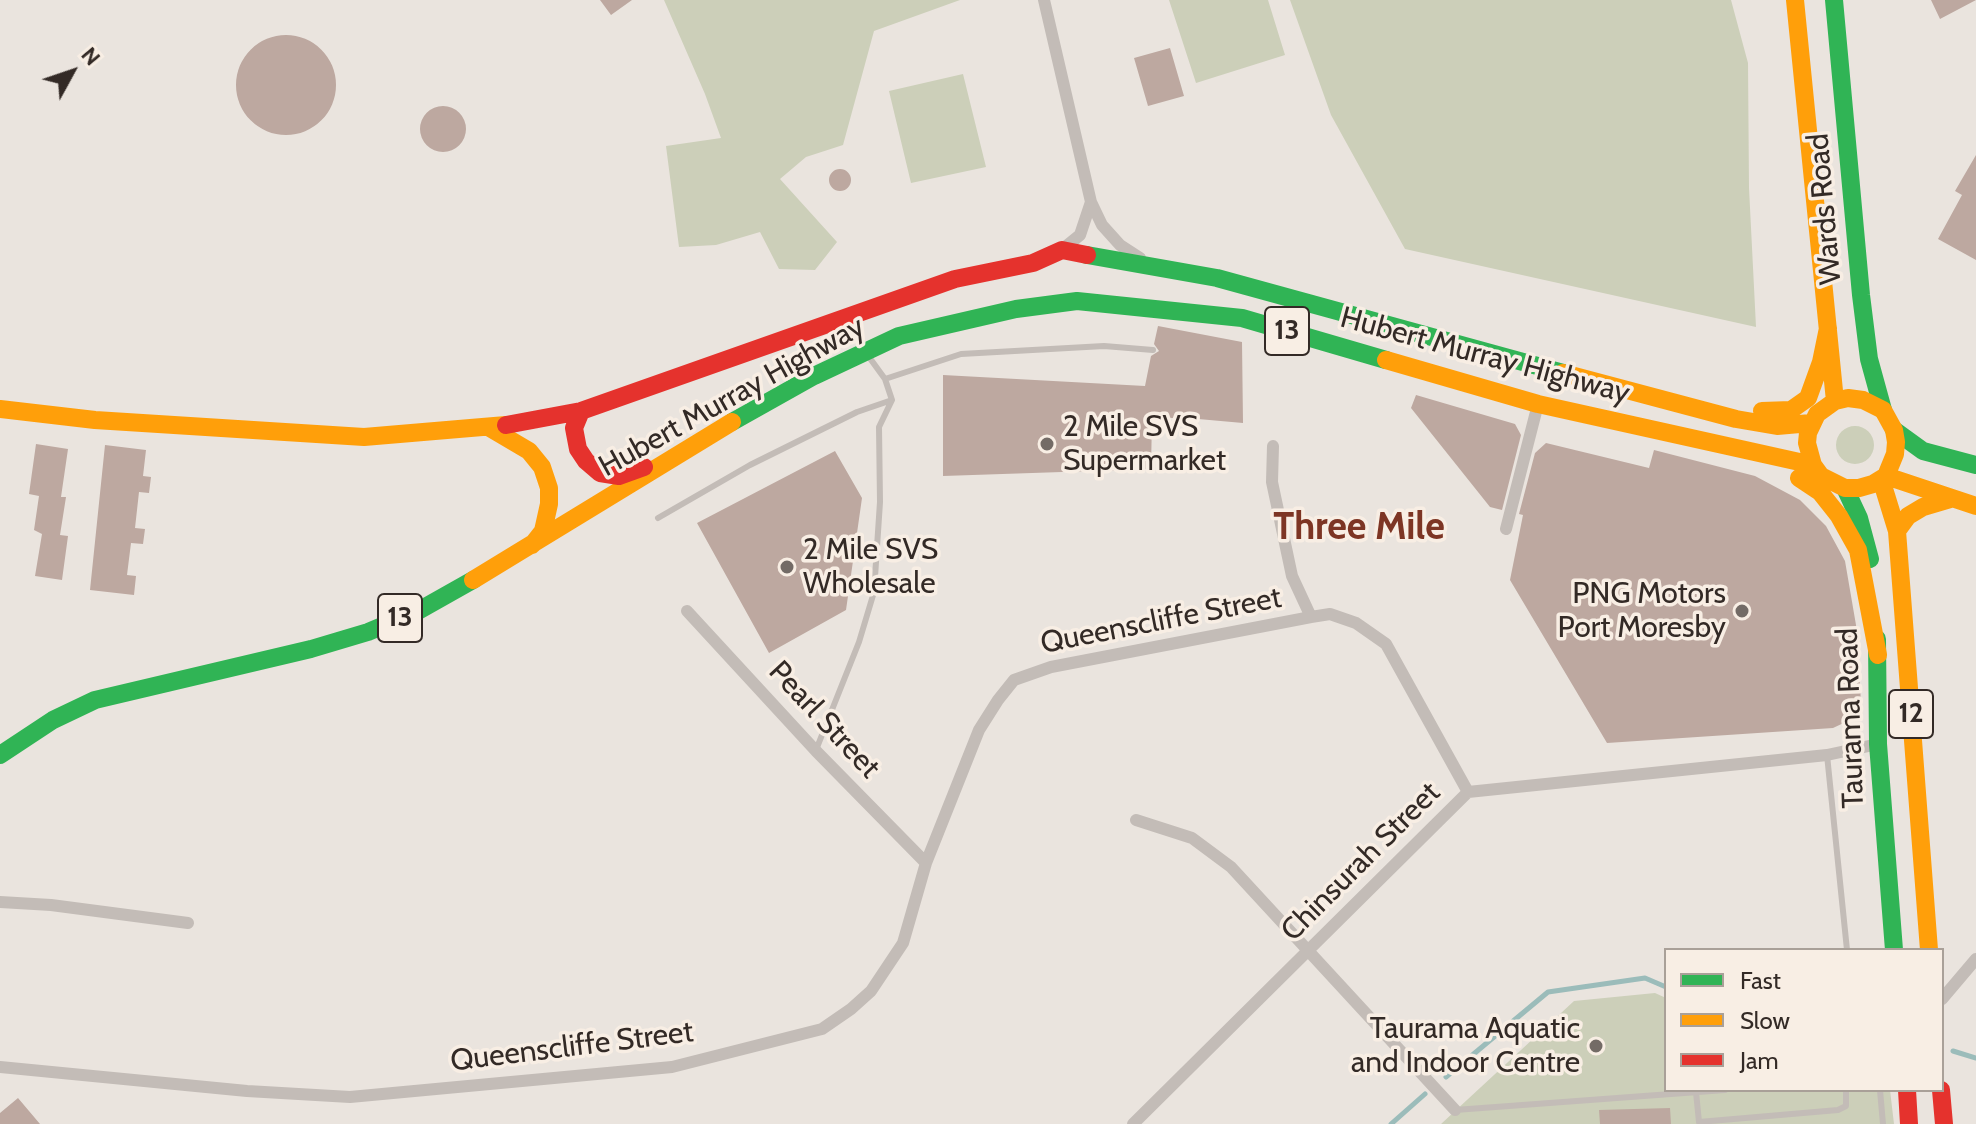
<!DOCTYPE html>
<style>
body{margin:0}
#map{position:relative;width:1976px;height:1124px;overflow:hidden;background:#eae4de;font-family:Cabin,sans-serif}
canvas{display:block}
.legend{position:absolute;left:1664px;top:948px;width:280px;height:144px;box-sizing:border-box;background:#f8eee4;border:2px solid #a9a098;margin:0;padding:10px 14px;list-style:none;font-size:24px;color:#332a26}
.legend li{display:flex;align-items:center;gap:16px;height:40px}
.legend b{width:40px;border:2px solid #a9a098}
.north{position:absolute;left:32px;top:32px;width:80px;height:80px;-webkit-text-stroke:6px #f8eee4;paint-order:stroke;rotate:50deg;font-size:22px;font-weight:700;line-height:32px;text-align:center;color:#332a26}
.north::after{content:'';display:block;margin:auto;width:28px;height:36px;background:#332a26;clip-path:polygon(50% 0,100% 100%,50% 72%,0 100%)}
</style>
<div id="map">
<canvas width="1976" height="1124"></canvas>
<ul class="legend">
<li><b style="height:10px;background:#30b455"></b>Fast</li>
<li><b style="height:10px;background:#ff9f0a"></b>Slow</li>
<li><b style="height:10px;background:#e5322d"></b>Jam</li>
</ul>
<div class="north">N</div>
</div>
<script>
const g = document.querySelector('canvas').getContext('2d');
g.lineJoin = 'round';
function fill(path, color) {
  g.fillStyle = color;
  g.fill(path, 'evenodd');
}
function shape(rows) {
  const path = new Path2D();
  for (const r of rows) {
    if (r.length === 3) {
      path.moveTo(r[0] + r[2], r[1]);
      path.arc(r[0], r[1], r[2], 0, 2 * Math.PI);
      continue;
    }
    path.moveTo(r[0], r[1]);
    for (let i = 2; i < r.length; i += 2) path.lineTo(r[i], r[i + 1]);
  }
  return path;
}
function strokePath(path, color, width, dash) {
  g.strokeStyle = color;
  g.lineWidth = width;
  g.lineCap = dash ? 'butt' : 'round';
  g.setLineDash(dash || []);
  g.stroke(path);
}
function write(font, color, halo, rows, align = 'center') {
  g.font = font + ' Cabin,sans-serif';
  g.lineWidth = 7;
  g.setLineDash([]);
  g.textBaseline = 'middle';
  g.strokeStyle = halo;
  g.fillStyle = color;
  for (const [text, x, y, turn = 0] of rows) {
    g.save();
    g.translate(x, y);
    g.rotate((+turn || 0) * Math.PI / 180);
    g.textAlign = isNaN(turn) ? turn : align;
    if (halo) g.strokeText(text, 0, 0);
    g.fillText(text, 0, 0);
    g.restore();
  }
}
fill(shape([
 [664,0,960,0,874,31,843,145,806,157,780,179,837,242,815,270,779,269,760,232,716,245,679,247,666,146,721,138,705,94],
 [1169,0,1268,0,1285,55,1196,83],
 [1290,0,1731,0,1748,63,1749,188,1756,327,1405,249,1331,115],
 [963,74,986,167,911,183,889,91],
 [1855,445,19],
 [1655,993,1666,998,1666,1090,1890,1090,1894,1124,1441,1124,1574,1001]
]), '#cccfb9');
strokePath(shape([
 [1953,1051,1976,1058],
 [1446,1077,1548,992,1645,978,1666,987],
 [1391,1124,1425,1094]
]), '#9bbcba', 5);
fill(shape([
 [600,0,632,0,611,15],
 [1931,0,1976,0,1940,19],
 [286,85,50],
 [1170,48,1184,96,1148,106,1134,58],
 [443,129,23],
 [1976,155,1976,260,1938,239,1962,195,1955,191],
 [840,180,11],
 [1158,326,1242,342,1243,423,1187,418,1152,418,1151,469,943,476,943,375,1145,386,1151,356,1159,351,1154,344],
 [1416,395,1515,424,1521,435,1502,510,1490,507,1411,408],
 [1546,443,1649,468,1654,450,1755,476,1800,500,1826,526,1845,561,1856,625,1861,702,1850,720,1833,728,1607,743,1510,580,1523,515,1519,514,1535,453],
 [36,444,68,449,61,497,66,497,60,535,68,536,62,580,35,576,42,534,34,530,39,496,29,494],
 [105,445,146,450,143,476,151,477,149,493,139,492,135,528,145,529,143,544,131,543,127,575,136,576,134,595,90,590],
 [835,451,862,498,846,610,769,653,697,523],
 [18,1098,40,1124,0,1124,0,1113],
 [1670,1108,1671,1124,1600,1124,1599,1110]
]), '#bda8a0');
strokePath(shape([
 [885,379,961,354,1104,346,1153,350],
 [658,518,750,465,857,412,892,400],
 [816,750,859,642,874,592,880,502,879,427,892,400,885,379,869,357],
 [1827,755,1847,950],
 [1880,1090,1883,1124],
 [1696,1092,1699,1122,1838,1110,1846,1106,1846,1090],
 [1455,1110,1725,1090]
]), '#c3bcb7', 6);
strokePath(shape([
 [1044,0,1091,202,1080,235,1064,248],
 [1091,202,1102,225,1120,245,1140,258],
 [1273,446,1272,482,1292,576,1311,617],
 [1506,529,1538,404],
 [687,611,816,751,926,863],
 [1136,820,1192,838,1231,867,1455,1110],
 [0,902,51,905,188,923],
 [1942,999,1976,959],
 [0,1067,247,1091,350,1097,672,1067,822,1029,851,1009,871,991,903,943,926,863,979,730,998,700,1014,680,1051,667,1311,617,1330,614,1356,623,1386,644,1468,792],
 [1133,1124,1468,792,1827,755,1878,744]
]), '#c3bcb7', 12);
strokePath(shape([
 [1834,0,1861,295,1869,359,1883,410],
 [1087,255,1217,278,1563,373],
 [732,422,814,376,899,336,1016,309,1077,301,1242,318,1386,360],
 [1894,430,1923,451,1976,465],
 [1845,488,1859,518,1870,559],
 [1877,639,1878,744,1894,950],
 [0,755,53,720,95,700,311,649,368,632,418,611,473,580]
]), '#30b455', 18);
strokePath(shape([
 [1795,0,1835,401],
 [1386,360,1538,404,1813,465],
 [1563,373,1736,419,1777,426,1811,423],
 [1848,398,1863,400,1883,410,1894,430,1896,442,1895,454,1886,476,1873,484,1859,488,1845,488,1821,476,1813,465,1807,443,1808,433,1817,414,1835,401,1848,398],
 [0,409,95,420,364,437,506,425],
 [1762,411,1791,410,1808,398,1821,362,1828,328],
 [490,428,529,451,542,467,549,488,549,504,543,531,532,545],
 [1886,476,1976,506],
 [1799,478,1820,492,1839,516,1858,550,1878,655],
 [1881,479,1897,531,1929,950],
 [1897,531,1908,516,1923,507,1950,499],
 [473,580,732,422]
]), '#ff9f0a', 18);
strokePath(shape([
 [581,411,574,428,578,449,586,461,600,473,619,476,644,467],
 [506,425,581,411,955,279,1033,263,1062,250,1087,255],
 [1907,1090,1909,1124],
 [1941,1090,1944,1124]
]), '#e5322d', 18);
for (const [x, y, r, color] of [
 [1047,444,8,"#736b66"],
 [787,567,8,"#736b66"],
 [1742,611,8,"#736b66"],
 [1596,1046,8,"#736b66"]
]) {
  const dot = new Path2D();
  dot.arc(x, y, r, 0, 2 * Math.PI);
  g.fillStyle = color;
  g.fill(dot);
  strokePath(dot, '#f8eee4', 3);
}
for (const [x, y, w] of [
 [1287,331,44],
 [400,618,44],
 [1911,714,44]
]) {
  const box = new Path2D();
  box.roundRect(x - w / 2, y - 24, w, 48, 6);
  g.fillStyle = '#f8eee4';
  g.fill(box);
  strokePath(box, '#332a26', 2);
}
write('bold 28px', '#332a26', null, [
 ["13",1287,331],
 ["13",400,618],
 ["12",1911,714]
]);
write('30px', '#332a26', '#f8eee4', [
 ["Wards Road",1825,209,-95],
 ["Hubert Murray Highway",1485,356,15],
 ["Hubert Murray Highway",732,397,-29],
 ["Queenscliffe Street",1161,621,-11],
 ["Taurama Road",1851,718,-92],
 ["Pearl Street",824,720,47],
 ["Chinsurah Street",1361,862,-45],
 ["Queenscliffe Street",572,1047,-7]
]);
write('30px', '#332a26', '#f8eee4', [
 ["2 Mile SVS",1063,427],
 ["Supermarket",1063,461],
 ["2 Mile SVS",803,550],
 ["Wholesale",803,584],
 ["PNG Motors",1726,594,"right"],
 ["Port Moresby",1726,628,"right"],
 ["Taurama Aquatic",1580,1029,"right"],
 ["and Indoor Centre",1580,1063,"right"]
], 'left');
write('bold 38px', '#7d3524', '#f8eee4', [
 ["Three Mile",1359,528]
]);
</script>
